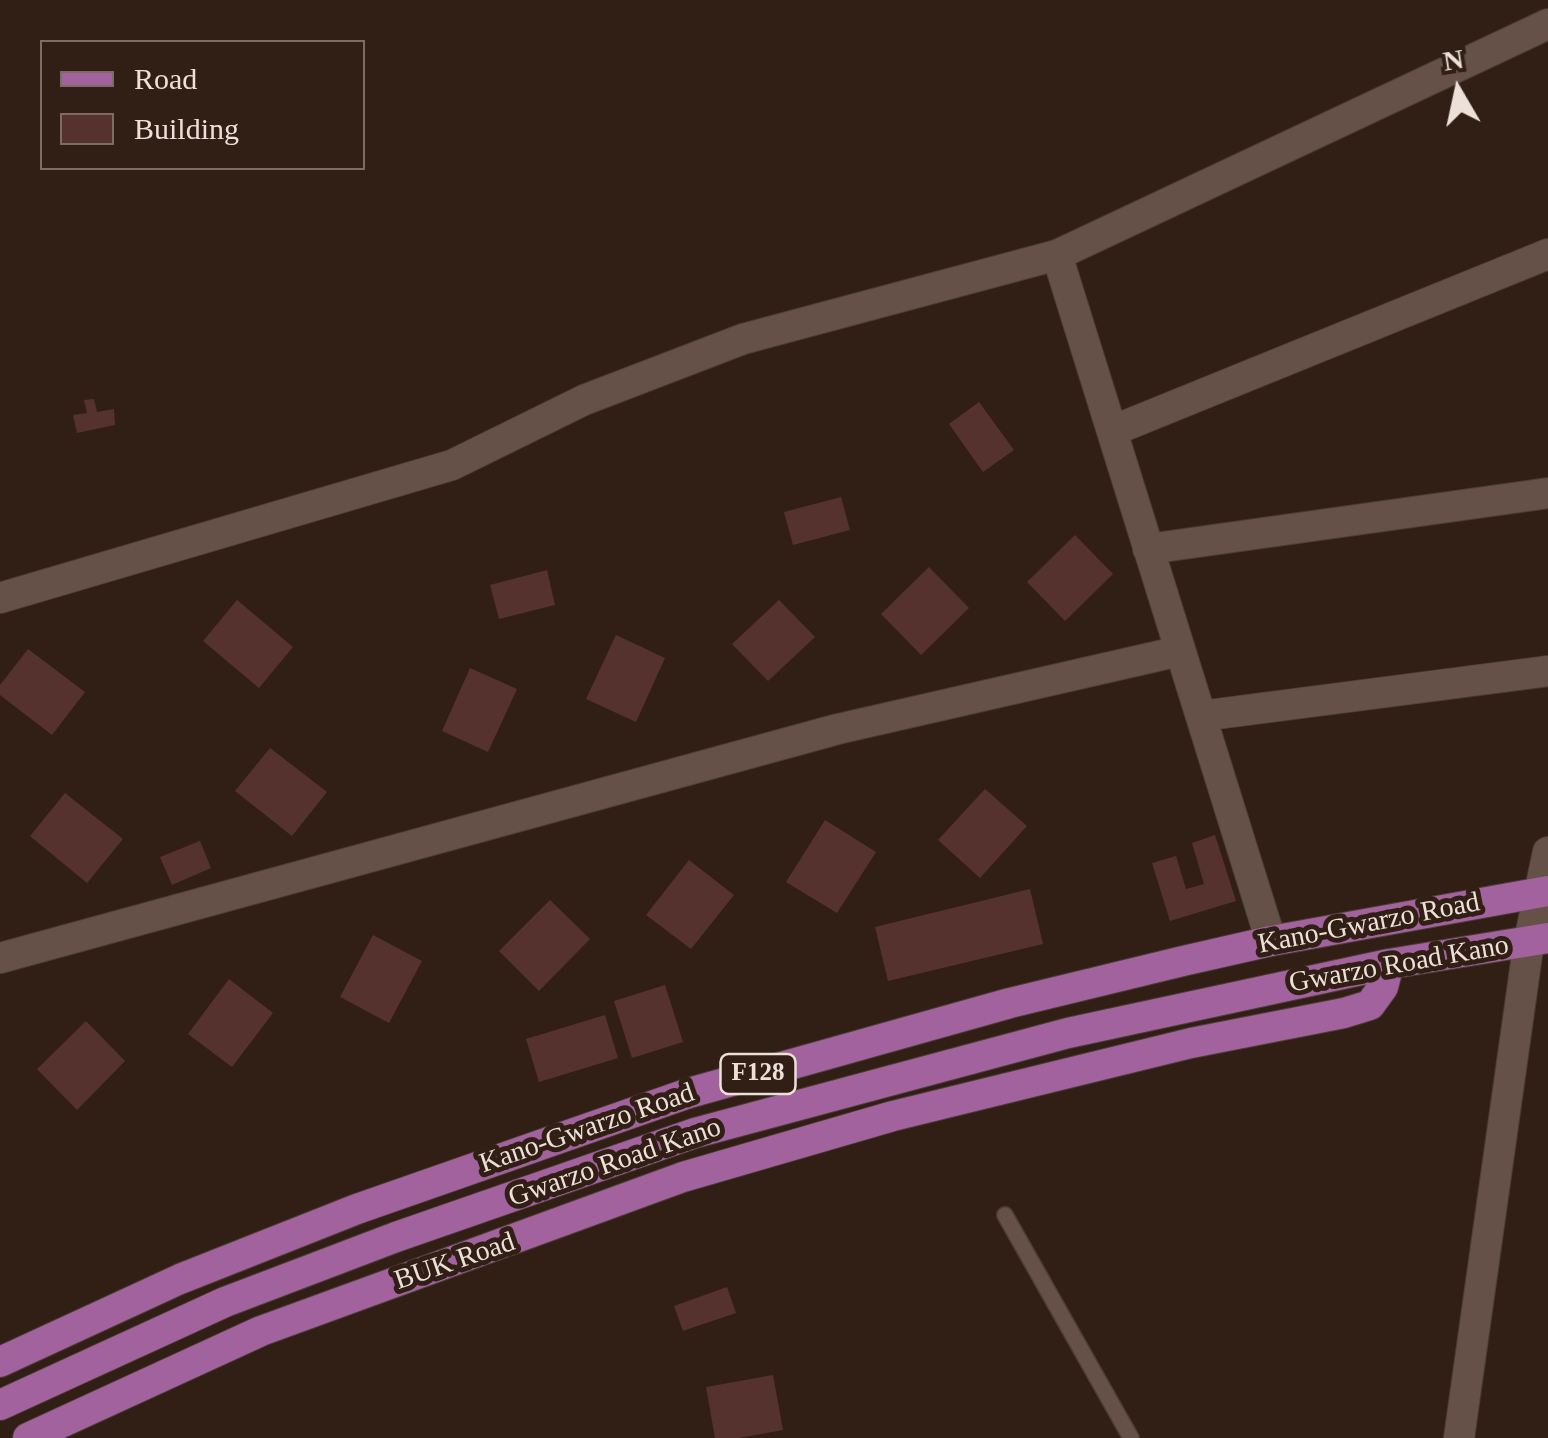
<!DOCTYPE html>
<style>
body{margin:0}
#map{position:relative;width:1548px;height:1438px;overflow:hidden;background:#311f16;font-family:Georgia,serif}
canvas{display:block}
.legend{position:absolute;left:40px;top:40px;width:325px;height:130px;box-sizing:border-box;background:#311f16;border:2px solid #7c6c64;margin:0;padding:12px 18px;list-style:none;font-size:30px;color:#ece0d9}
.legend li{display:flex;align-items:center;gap:20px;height:50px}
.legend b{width:50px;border:2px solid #7c6c64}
.north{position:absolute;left:1408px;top:40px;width:100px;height:100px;-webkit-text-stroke:8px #311f16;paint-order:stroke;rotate:351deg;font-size:28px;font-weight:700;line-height:40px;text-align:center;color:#ece0d9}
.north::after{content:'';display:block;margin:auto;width:35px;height:45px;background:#ece0d9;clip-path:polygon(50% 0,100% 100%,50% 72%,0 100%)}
</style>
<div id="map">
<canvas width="1548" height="1438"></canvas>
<ul class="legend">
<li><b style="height:12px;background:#a2629e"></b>Road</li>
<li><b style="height:28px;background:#56322f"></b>Building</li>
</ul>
<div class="north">N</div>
</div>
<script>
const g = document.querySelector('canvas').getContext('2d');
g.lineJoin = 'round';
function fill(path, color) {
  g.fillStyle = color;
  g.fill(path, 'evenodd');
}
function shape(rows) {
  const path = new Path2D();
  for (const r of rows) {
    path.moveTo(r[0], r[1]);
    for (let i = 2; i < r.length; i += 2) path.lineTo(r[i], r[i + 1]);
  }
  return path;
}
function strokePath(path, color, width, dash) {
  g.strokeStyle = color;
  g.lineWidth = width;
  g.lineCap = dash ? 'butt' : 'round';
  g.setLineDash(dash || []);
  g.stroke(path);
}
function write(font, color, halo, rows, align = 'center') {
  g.font = font + ' Georgia,serif';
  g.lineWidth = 10;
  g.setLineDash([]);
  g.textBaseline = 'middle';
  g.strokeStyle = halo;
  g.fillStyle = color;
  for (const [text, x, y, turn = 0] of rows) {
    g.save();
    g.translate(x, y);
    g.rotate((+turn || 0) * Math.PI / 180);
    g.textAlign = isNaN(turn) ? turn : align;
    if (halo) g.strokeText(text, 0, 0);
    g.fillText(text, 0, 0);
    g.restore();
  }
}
fill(shape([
 [94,399,97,412,114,409,115,425,77,433,73,415,87,413,84,400],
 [979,402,1014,450,983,472,949,424],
 [841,497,850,530,793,545,784,512],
 [1075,535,1113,574,1065,621,1027,582],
 [929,567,969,608,921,655,881,614],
 [547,570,555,605,499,619,490,585],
 [237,600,293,647,259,688,203,641],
 [779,600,815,637,768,681,732,644],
 [616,635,665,658,636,722,586,699],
 [28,649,85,692,52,735,0,695,0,685],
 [470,668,517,689,488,752,442,731],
 [270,748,327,792,292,836,235,791],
 [985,789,1027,826,980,878,938,840],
 [65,793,123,839,87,883,30,836],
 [825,820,876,852,837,913,786,882],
 [1215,835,1236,901,1170,921,1152,863,1176,856,1186,889,1204,884,1192,843],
 [200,841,211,868,172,885,160,857],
 [689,860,734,895,691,949,646,915],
 [1030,889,1043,944,888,981,875,927],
 [550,900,590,939,539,991,499,951],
 [373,935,422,961,389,1023,340,997],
 [229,979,273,1013,232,1067,188,1034],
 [665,985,683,1042,632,1058,614,1001],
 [605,1015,618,1058,539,1082,526,1039],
 [86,1021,125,1061,77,1110,37,1069],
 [727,1287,736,1313,683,1331,674,1306],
 [773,1375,783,1430,739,1438,715,1438,706,1387]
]), '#56322f');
const lane = shape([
 [1005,1215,1131,1438]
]);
const street = shape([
 [1057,255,1271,941],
 [1112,431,1548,254],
 [1148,549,1548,493],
 [0,598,452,465,584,400,743,339,1057,255,1548,24],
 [1201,716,1548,671],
 [0,958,838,729,1180,651]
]);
const secondary = shape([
 [1459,1438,1529,941,1548,852]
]);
const primary = shape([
 [0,1362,180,1279,357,1209,689,1093,1010,1003,1183,961,1271,941,1548,891],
 [0,1405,225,1302,396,1237,695,1133,1068,1033,1389,964,1548,938],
 [28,1438,261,1331,683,1177,893,1116,1191,1043,1344,1013,1370,1005,1383,987,1389,964]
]);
strokePath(lane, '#4b3d36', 18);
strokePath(street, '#4b3d36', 32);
strokePath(secondary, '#4b3d36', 32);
strokePath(primary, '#4b3d36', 32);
strokePath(lane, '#655147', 15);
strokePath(street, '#655147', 30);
strokePath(secondary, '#655147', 30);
strokePath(primary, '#a2629e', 30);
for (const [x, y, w] of [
 [758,1074,75]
]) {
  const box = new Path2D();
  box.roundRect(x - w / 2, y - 20, w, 40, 8);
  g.fillStyle = '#311f16';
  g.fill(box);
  strokePath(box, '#ece0d9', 2.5);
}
write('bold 25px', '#ece0d9', null, [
 ["F128",758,1074]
]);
write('28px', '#ece0d9', '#311f16', [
 ["Kano-Gwarzo Road",1369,924,-11],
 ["Gwarzo Road Kano",1399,965,-10],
 ["Kano-Gwarzo Road",587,1129,-19],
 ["Gwarzo Road Kano",615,1163,-19],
 ["BUK Road",455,1262,-19]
]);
</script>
